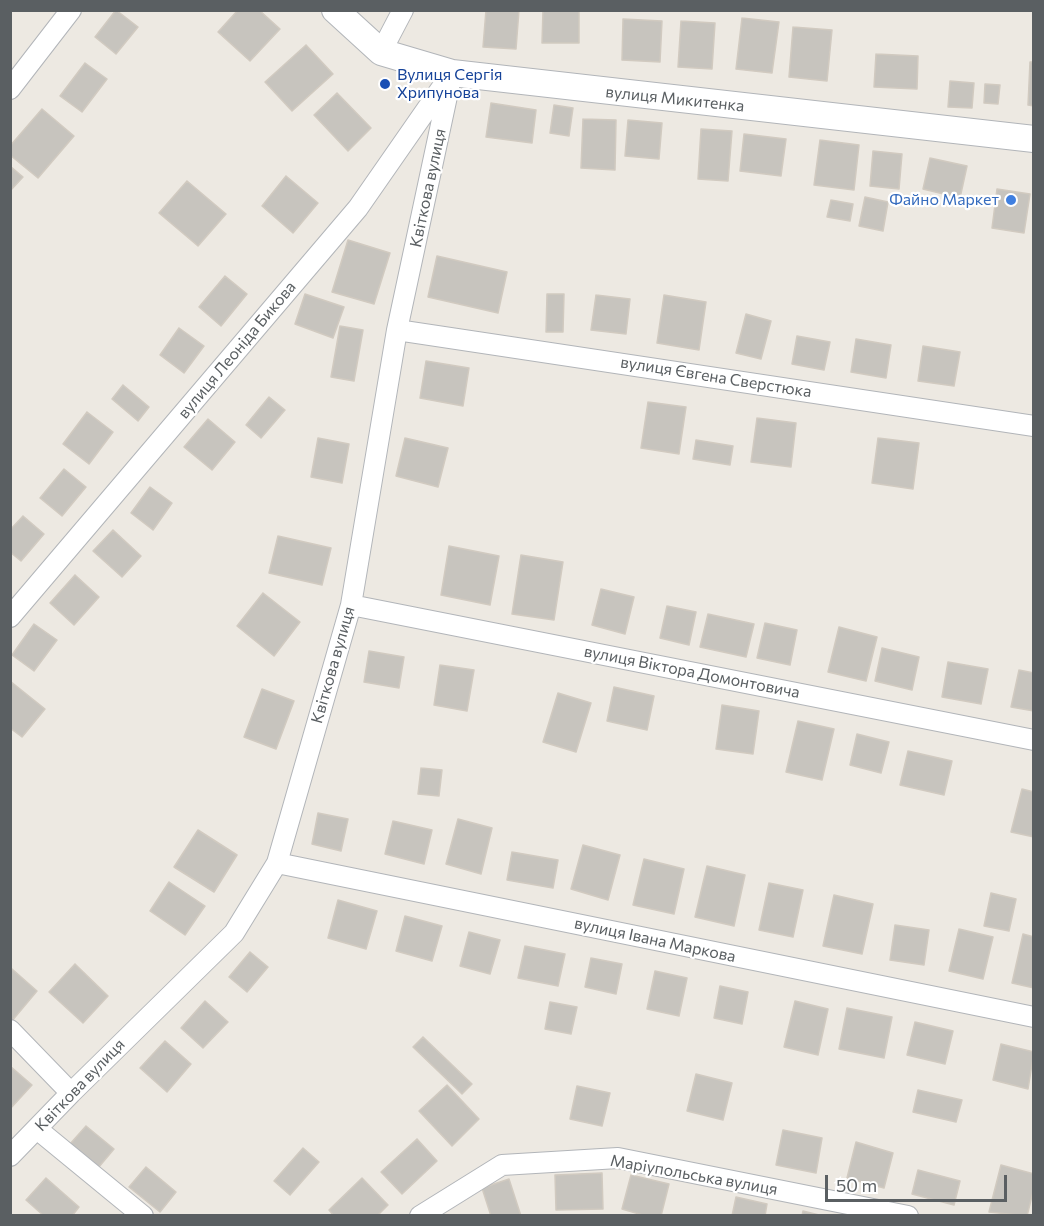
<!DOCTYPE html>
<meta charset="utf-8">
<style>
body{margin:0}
#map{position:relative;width:1044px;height:1226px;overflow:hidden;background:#ede9e2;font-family:Commissioner,sans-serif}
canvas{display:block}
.frame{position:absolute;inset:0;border:12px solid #5a5f62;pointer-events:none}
.scale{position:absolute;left:825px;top:1175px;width:182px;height:27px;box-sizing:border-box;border:3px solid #5a5f62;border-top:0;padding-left:8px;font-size:18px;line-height:21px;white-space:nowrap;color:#5a5f62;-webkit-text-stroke:4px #fff;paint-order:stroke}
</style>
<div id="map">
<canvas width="1044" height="1226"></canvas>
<div class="frame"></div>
<div class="scale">50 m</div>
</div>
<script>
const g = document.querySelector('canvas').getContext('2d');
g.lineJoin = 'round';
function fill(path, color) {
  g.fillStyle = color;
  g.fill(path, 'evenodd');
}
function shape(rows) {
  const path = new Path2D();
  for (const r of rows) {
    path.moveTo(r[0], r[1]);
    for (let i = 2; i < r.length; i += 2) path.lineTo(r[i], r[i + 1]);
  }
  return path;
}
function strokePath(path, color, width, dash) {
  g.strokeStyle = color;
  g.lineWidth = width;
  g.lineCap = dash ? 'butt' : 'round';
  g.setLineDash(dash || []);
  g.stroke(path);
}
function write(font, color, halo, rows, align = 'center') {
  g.font = font + ' Commissioner,sans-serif';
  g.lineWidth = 4.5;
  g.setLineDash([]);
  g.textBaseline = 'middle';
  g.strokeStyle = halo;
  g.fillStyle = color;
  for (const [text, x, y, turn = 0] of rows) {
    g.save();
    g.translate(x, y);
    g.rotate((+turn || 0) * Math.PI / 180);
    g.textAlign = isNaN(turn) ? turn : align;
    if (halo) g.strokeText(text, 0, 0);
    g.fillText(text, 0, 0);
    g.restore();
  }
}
const building = shape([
 [116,10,138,27,116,54,95,37,116,10],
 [238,10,259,10,280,29,250,61,218,32,238,10],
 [486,10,519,10,516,49,483,47,486,10],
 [543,10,579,10,579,43,542,43,543,10],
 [742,18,779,22,772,73,736,69,742,18],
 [623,19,662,21,660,62,622,60,623,19],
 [681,21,715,23,712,69,678,67,681,21],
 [793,27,832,30,827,81,789,77,793,27],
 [306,45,333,74,292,111,265,82,306,45],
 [876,54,918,56,917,89,874,87,876,54],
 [1030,62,1034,62,1034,106,1028,105,1030,62],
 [85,63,107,79,82,112,60,96,85,63],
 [950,81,974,83,972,108,948,107,950,81],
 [985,84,1000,85,998,104,984,103,985,84],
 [337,93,371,128,348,151,314,115,337,93],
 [491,103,536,110,532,143,486,137,491,103],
 [554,105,573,108,569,136,550,133,554,105],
 [42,109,74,136,38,178,10,155,10,146,42,109],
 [583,119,616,120,615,170,581,168,583,119],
 [628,120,662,123,659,159,625,156,628,120],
 [701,129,732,131,728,181,698,179,701,129],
 [744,134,786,139,781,176,740,171,744,134],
 [820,140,859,145,854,190,814,185,820,140],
 [873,151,902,154,899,189,870,186,873,151],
 [930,158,967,166,960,198,923,189,930,158],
 [10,166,23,177,10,191,10,166],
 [286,176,318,203,293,233,262,206,286,176],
 [187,181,226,214,198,246,159,213,187,181],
 [997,189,1030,194,1024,233,992,228,997,189],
 [865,197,888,202,883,231,859,226,865,197],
 [831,200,853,204,850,221,827,217,831,200],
 [348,240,390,253,374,304,332,292,348,240],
 [437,256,507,272,498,313,428,297,437,256],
 [225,276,247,294,221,326,199,307,225,276],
 [305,294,344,307,333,338,295,324,305,294],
 [547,294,564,294,563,332,546,332,547,294],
 [596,295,630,299,626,334,591,330,596,295],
 [664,295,706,302,699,350,657,343,664,295],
 [746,314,771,321,761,359,736,353,746,314],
 [340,326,363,330,354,381,331,377,340,326],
 [179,328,204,346,184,373,160,355,179,328],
 [797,336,830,342,824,370,792,364,797,336],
 [856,339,891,345,886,378,851,372,856,339],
 [923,346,960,352,954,386,918,381,923,346],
 [426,361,469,368,463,406,420,398,426,361],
 [123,385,149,407,138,421,112,399,123,385],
 [269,397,285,410,261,438,246,425,269,397],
 [648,402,686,407,679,454,641,448,648,402],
 [87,412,113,432,89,464,63,444,87,412],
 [757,418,796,423,791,467,751,462,757,418],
 [208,419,235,442,212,470,184,447,208,419],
 [318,438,349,444,342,483,311,477,318,438],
 [405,438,448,448,438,487,396,476,405,438],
 [878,438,919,443,913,489,872,483,878,438],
 [696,440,733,446,730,465,693,459,696,440],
 [64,469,86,487,62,516,40,498,64,469],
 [150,487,172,503,153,530,131,513,150,487],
 [23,516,44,534,21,561,10,552,10,530,23,516],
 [113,530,141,556,122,577,93,551,113,530],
 [278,536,331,548,322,585,269,573,278,536],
 [449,546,499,556,490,605,441,595,449,546],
 [521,555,563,562,554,620,512,614,521,555],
 [75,575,99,597,74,625,50,603,75,575],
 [601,589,634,597,625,634,592,625,601,589],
 [263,593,300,622,274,656,237,626,263,593],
 [667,606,696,612,689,645,660,638,667,606],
 [708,614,754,624,746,657,700,647,708,614],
 [765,623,797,630,790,665,757,658,765,623],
 [34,624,57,640,34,671,12,655,34,624],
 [839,627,877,637,866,681,828,672,839,627],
 [882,648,919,657,912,690,875,681,882,648],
 [369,651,404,657,399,688,364,682,369,651],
 [948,662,988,669,981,704,942,697,948,662],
 [440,665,474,670,467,711,434,705,440,665],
 [1019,670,1034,673,1034,711,1011,707,1019,670],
 [10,681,45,709,22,737,10,728,10,681],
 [614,687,654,696,647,730,607,721,614,687],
 [262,689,294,701,276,749,244,737,262,689],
 [558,693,591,703,576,752,543,742,558,693],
 [722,705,759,711,753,754,716,749,722,705],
 [798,721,834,729,822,780,786,772,798,721],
 [857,734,889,742,881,773,850,765,857,734],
 [908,751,952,761,944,795,900,785,908,751],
 [421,768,442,770,439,796,418,794,421,768],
 [1022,789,1034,792,1034,837,1011,832,1022,789],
 [318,813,348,819,341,851,312,844,318,813],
 [458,819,492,828,481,874,446,864,458,819],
 [393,821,432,830,424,864,385,854,393,821],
 [198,830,237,855,214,892,174,867,198,830],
 [583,845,620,855,608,900,571,889,583,845],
 [512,852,558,860,553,888,507,880,512,852],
 [644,859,684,869,674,914,633,905,644,859],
 [707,866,745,875,734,926,695,917,707,866],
 [169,882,205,906,185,935,150,911,169,882],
 [769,883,803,890,793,937,759,930,769,883],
 [991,893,1016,899,1009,931,984,926,991,893],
 [834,895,873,904,862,954,823,946,834,895],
 [338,900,377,911,366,949,328,938,338,900],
 [405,916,442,926,432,961,396,951,405,916],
 [895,925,929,930,924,965,890,960,895,925],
 [959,929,993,937,983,979,949,971,959,929],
 [469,932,500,940,490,974,460,966,469,932],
 [1023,934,1034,937,1034,988,1012,983,1023,934],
 [525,946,565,954,558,986,518,978,525,946],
 [250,952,268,967,247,992,229,977,250,952],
 [591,958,622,964,616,994,585,987,591,958],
 [75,964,108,996,83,1023,49,992,75,964],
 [12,969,37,991,11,1022,10,971,12,969],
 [655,971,687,978,679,1016,647,1009,655,971],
 [720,986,748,992,742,1024,714,1018,720,986],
 [205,1001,228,1022,203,1048,181,1028,205,1001],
 [795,1001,828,1009,818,1055,784,1047,795,1001],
 [550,1002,577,1007,571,1034,545,1029,550,1002],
 [847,1008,892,1017,884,1058,839,1049,847,1008],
 [915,1022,953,1031,945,1064,907,1055,915,1022],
 [423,1037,472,1084,462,1094,413,1047,423,1037],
 [165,1041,191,1064,167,1092,140,1068,165,1041],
 [1001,1044,1034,1052,1028,1089,993,1080,1001,1044],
 [10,1066,32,1085,10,1109,10,1066],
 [696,1074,732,1083,723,1120,687,1111,696,1074],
 [447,1085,479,1119,452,1146,419,1111,447,1085],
 [577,1086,610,1093,602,1126,570,1119,577,1086],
 [918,1090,962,1100,956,1122,913,1112,918,1090],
 [86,1126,114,1149,98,1168,70,1144,86,1126],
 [783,1130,822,1138,816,1173,776,1165,783,1130],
 [417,1139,437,1161,402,1194,381,1172,417,1139],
 [856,1142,893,1153,884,1188,847,1178,856,1142],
 [303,1148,319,1162,290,1195,274,1181,303,1148],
 [1001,1165,1034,1174,1034,1188,1027,1216,989,1212,1001,1165],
 [146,1167,176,1192,160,1212,129,1187,146,1167],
 [918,1170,960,1181,954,1205,912,1194,918,1170],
 [602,1173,603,1209,556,1210,555,1175,602,1173],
 [631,1175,669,1184,661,1216,646,1216,622,1209,631,1175],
 [46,1178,79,1207,72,1216,44,1216,26,1200,46,1178],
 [362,1178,388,1205,377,1216,334,1216,329,1210,362,1178],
 [509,1179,521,1216,491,1216,482,1188,509,1179],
 [736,1197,767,1204,765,1216,732,1216,736,1197],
 [803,1211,823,1216,802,1216,803,1211]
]);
fill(building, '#c7c4be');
strokePath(building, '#d1cac0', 1.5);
const minor = shape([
 [381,52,403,10],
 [10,89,71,10],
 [397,330,1034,426],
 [351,605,1034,740],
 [10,617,358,208,447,80],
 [277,863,1034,1017],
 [10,1030,71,1093],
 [37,1129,143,1216],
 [10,1156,71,1093,234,933,277,863,351,605,397,330,452,73],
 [420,1216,502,1165,618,1158,908,1216]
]);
const tertiary = shape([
 [335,10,381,52,452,73,1034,139]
]);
strokePath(minor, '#b2b5b9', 22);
strokePath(tertiary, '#b2b5b9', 28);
strokePath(minor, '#fff', 20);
strokePath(tertiary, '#fff', 26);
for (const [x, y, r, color] of [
 [385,84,6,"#1a4fb4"],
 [1011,200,6,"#3f7fe0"]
]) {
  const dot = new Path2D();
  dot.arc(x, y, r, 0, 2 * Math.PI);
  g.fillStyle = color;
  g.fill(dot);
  strokePath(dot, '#fff', 2);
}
write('16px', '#164399', '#fff', [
 ["Вулиця Сергія",397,75],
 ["Хрипунова",397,93]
], 'left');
write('16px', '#5a5f62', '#fff', [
 ["вулиця Микитенка",675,99,6],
 ["Квіткова вулиця",428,188,-78],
 ["вулиця Леоніда Бикова",237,350,-50],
 ["вулиця Євгена Сверстюка",716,377,9],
 ["Квіткова вулиця",333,665,-74],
 ["вулиця Віктора Домонтовича",692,672,11],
 ["вулиця Івана Маркова",655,940,12],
 ["Квіткова вулиця",80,1085,-46],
 ["Маріупольська вулиця",694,1175,10]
]);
write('16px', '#366cbe', '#fff', [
 ["Файно Маркет",999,200]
], 'right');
</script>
